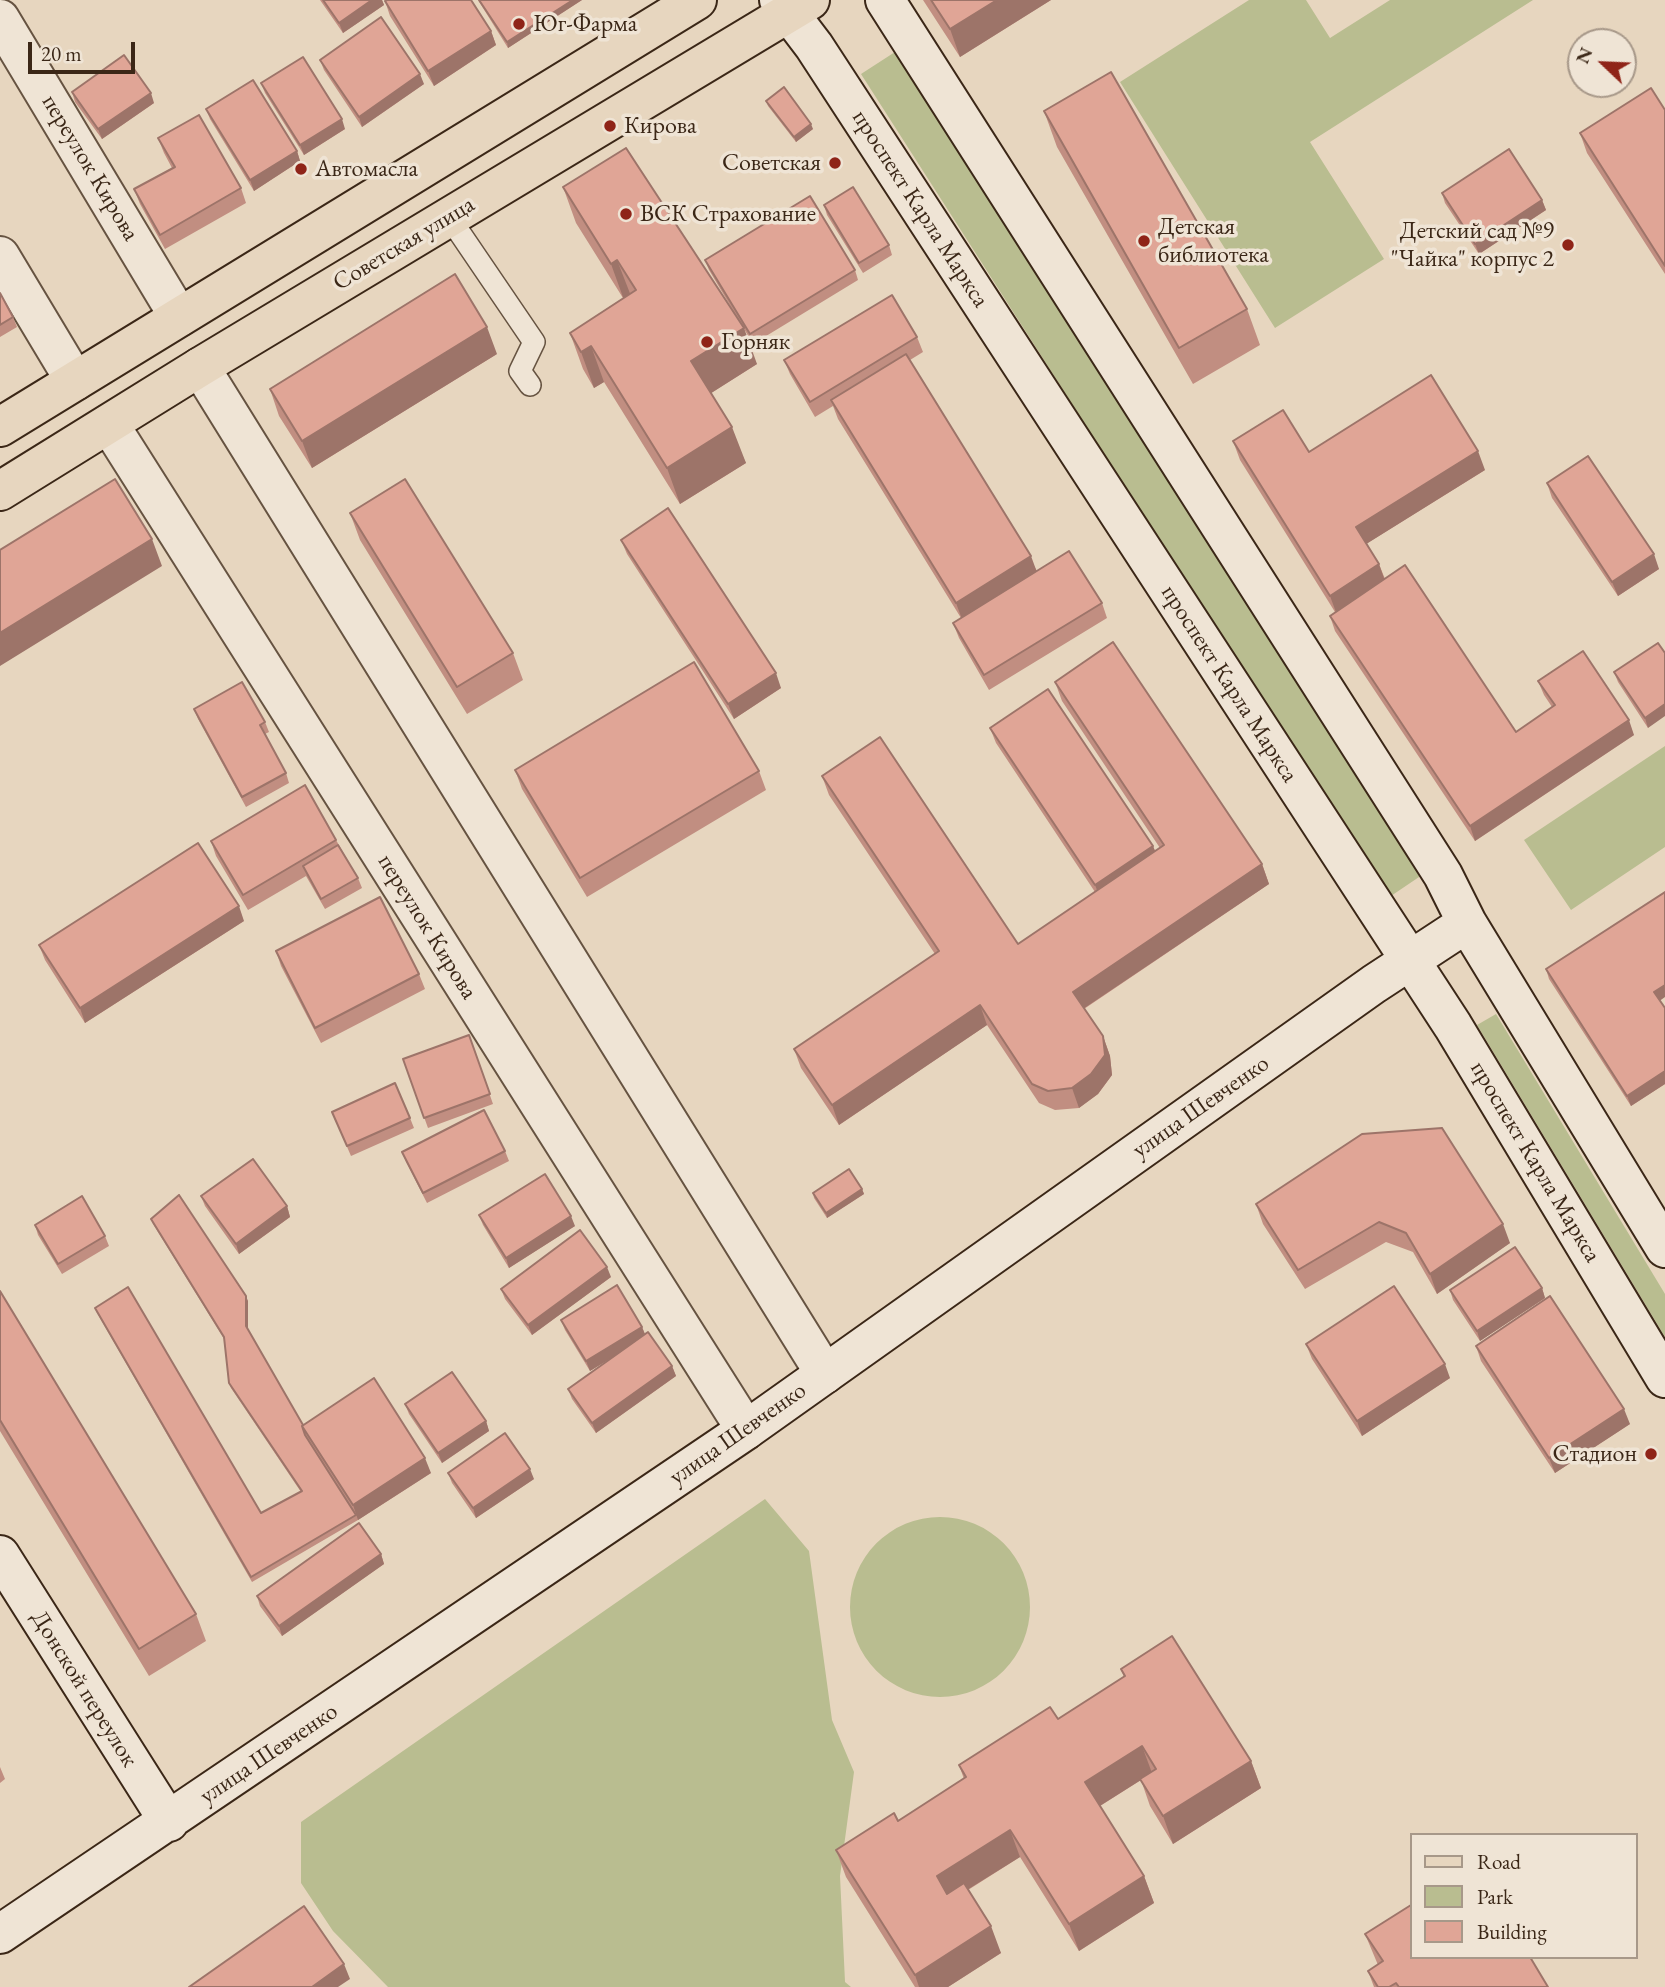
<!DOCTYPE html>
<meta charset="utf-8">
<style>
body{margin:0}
#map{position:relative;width:1665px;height:1987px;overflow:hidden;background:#e7d6bf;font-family:"EB Garamond",serif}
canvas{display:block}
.legend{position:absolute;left:1410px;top:1833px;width:228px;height:126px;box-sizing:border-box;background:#efe4d5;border:2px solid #a79889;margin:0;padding:9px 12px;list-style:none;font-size:21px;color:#3b2717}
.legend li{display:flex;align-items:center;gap:14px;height:35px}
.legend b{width:35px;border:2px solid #a79889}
.north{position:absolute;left:1567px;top:28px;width:70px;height:70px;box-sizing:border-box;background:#efe4d5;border:2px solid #a79889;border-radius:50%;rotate:293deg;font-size:19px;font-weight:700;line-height:28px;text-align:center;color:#3b2717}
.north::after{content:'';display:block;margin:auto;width:24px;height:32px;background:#8f2418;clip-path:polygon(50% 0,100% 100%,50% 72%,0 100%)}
.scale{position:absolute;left:28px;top:42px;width:107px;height:32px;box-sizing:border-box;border:4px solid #3b2717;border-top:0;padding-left:9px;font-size:21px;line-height:24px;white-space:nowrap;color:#3b2717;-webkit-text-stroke:5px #efe4d5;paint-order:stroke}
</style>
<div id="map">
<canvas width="1665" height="1987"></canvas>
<ul class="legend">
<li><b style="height:9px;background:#e7d6bf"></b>Road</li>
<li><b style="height:19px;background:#b9bd90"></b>Park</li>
<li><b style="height:19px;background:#e0a596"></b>Building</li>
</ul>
<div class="north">N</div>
<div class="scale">20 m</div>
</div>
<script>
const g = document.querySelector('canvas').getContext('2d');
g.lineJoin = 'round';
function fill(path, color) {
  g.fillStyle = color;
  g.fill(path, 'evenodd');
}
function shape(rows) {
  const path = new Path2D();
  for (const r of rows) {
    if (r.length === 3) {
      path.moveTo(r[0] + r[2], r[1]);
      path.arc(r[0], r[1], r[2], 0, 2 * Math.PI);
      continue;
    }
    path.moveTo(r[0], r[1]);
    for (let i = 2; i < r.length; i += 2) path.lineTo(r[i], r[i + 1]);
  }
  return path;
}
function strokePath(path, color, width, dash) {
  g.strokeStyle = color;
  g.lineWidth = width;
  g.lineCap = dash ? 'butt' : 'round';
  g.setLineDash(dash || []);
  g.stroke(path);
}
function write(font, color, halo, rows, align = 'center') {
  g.font = font + ' "EB Garamond",serif';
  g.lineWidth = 7;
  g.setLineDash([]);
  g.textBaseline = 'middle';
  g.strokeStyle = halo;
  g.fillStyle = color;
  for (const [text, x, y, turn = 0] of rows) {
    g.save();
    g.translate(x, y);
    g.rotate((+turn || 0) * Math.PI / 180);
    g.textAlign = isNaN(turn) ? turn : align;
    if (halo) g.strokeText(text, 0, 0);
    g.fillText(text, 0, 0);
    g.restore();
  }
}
fill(shape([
 [1249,0,1306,0,1330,38,1390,0,1533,0,1310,142,1384,259,1275,328,1120,82],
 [895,52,1422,875,1388,898,861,74],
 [1665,746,1665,847,1571,910,1524,840],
 [1496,1014,1665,1294,1665,1337,1477,1025],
 [765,1499,809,1551,832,1720,854,1772,840,1876,845,1982,851,1987,388,1987,333,1931,301,1883,301,1822],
 [940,1607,90]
]), '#b9bd90');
const lane = shape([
 [449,217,534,342,520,371,530,385]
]);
const street = shape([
 [0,19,179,317],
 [0,256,75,381],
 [200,367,825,1374],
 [109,424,746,1430]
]);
const secondary = shape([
 [779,0,814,46,1453,1026,1665,1378],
 [885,0,1443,875,1467,923,1665,1248],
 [0,1555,169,1822],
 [0,1934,746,1430,1374,984,1467,923]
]);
const primary = shape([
 [0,427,697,0],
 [0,491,200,367,810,0]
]);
strokePath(lane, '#665341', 24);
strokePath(street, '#665341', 42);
strokePath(secondary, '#3b2717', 42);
strokePath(primary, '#3b2717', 42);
strokePath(lane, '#efe4d5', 21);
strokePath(street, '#efe4d5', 38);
strokePath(secondary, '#efe4d5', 38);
strokePath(primary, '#e7d6bf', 38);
fill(shape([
 [320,0,382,0,384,5,343,33],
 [478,0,582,0,508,48],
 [923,0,1051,0,960,57],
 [385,1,491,31,496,45,434,86,390,16],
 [320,60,424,84,362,127,324,70],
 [261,83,345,129,304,155,265,93],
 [72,92,154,103,102,139,75,102],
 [766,101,813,129,796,142,768,106],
 [206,109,297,151,300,161,254,191,210,119],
 [1665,110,1665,274,1587,153,1580,133],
 [1044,111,1247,309,1260,345,1193,384,1057,147],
 [158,138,241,188,246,203,165,249,140,204,134,189,172,168,164,153],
 [563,187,757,364,711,393,746,463,680,504,604,382,594,388,583,369,570,333,623,298,576,223],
 [1442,193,1542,200,1546,210,1479,254,1445,203],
 [824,205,889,245,892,255,863,273,827,215],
 [705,260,855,270,858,280,753,344,709,270],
 [0,293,13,317,17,327,0,337],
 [917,337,923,352,910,360,1037,571,1102,603,1107,618,989,690,959,638,953,623,961,618,838,419,833,406,815,417,790,374,784,360],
 [497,354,312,468,279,416,270,389],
 [1233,441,1309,452,1485,470,1366,544,1379,564,1385,579,1516,732,1552,707,1544,695,1538,681,1634,735,1475,841,1335,631,1330,616,1335,612,1240,460],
 [1547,483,1659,569,1618,596,1552,498],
 [350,513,513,653,523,680,467,714,360,540],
 [621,540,781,688,734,719,627,554],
 [1658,643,1648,728,1618,682,1614,672],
 [1055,682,1262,864,1269,884,1084,1009,1103,1036,1110,1056,1112,1075,1098,1094,1079,1108,1055,1110,1039,1103,987,1025,839,1125,801,1068,794,1049,935,954,829,795,822,776,1018,944,1095,892,996,743,990,728,1153,846,1155,851,1160,848,1062,701],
 [194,709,265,722,269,732,265,734,286,773,289,783,246,807,198,719],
 [515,770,759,771,766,790,587,897,522,789],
 [336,840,358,878,362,888,325,909,306,876,248,910,216,856,211,841],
 [244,921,85,1023,45,960,39,945],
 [276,951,419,974,425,989,321,1043,281,966],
 [1546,969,1660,1001,1665,1008,1665,1084,1631,1106,1549,979],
 [469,1035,493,1104,428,1128,403,1059],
 [332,1112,410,1118,414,1128,351,1156],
 [1362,1134,1510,1243,1437,1294,1413,1252,1386,1242,1305,1289,1263,1224,1256,1204],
 [505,1151,509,1161,427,1203,406,1162,402,1152],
 [862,1189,864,1194,827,1218,814,1198,813,1193],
 [201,1196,287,1206,290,1217,239,1254,205,1206],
 [479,1215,575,1226,509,1268,483,1225],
 [151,1219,248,1301,248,1330,303,1425,431,1473,358,1520,252,1582,97,1313,95,1308,261,1513,301,1492,231,1388,229,1383,224,1339,153,1224],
 [35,1225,105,1236,109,1246,62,1274,38,1235],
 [611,1277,532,1335,505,1299,501,1289],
 [1542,1288,1545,1298,1480,1341,1453,1300,1450,1290],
 [0,1291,196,1614,206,1641,149,1676,0,1431],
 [561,1320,642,1327,645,1334,672,1366,676,1376,596,1433,572,1399,568,1389,614,1356,590,1371,565,1330],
 [1306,1344,1450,1378,1362,1436,1312,1359],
 [1476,1346,1630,1424,1555,1473,1481,1361],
 [405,1404,486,1421,489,1431,442,1463,409,1414],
 [448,1473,534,1479,476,1518,452,1483],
 [381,1554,384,1564,282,1636,260,1606,257,1596],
 [1121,1669,1251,1761,1261,1788,1173,1844,1150,1806,1141,1780,1100,1806,1144,1876,1154,1903,1079,1951,1020,1857,968,1890,1001,1953,948,1987,915,1987,846,1877,836,1850,898,1821,964,1779,959,1765,1058,1719,1124,1677],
 [0,1767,5,1779,0,1783],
 [1365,1934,1548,1987,1374,1987,1368,1971,1378,1965]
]), '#c18e81');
fill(shape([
 [372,0,382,0,384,5,343,33,339,23],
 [573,0,582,0,508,48,507,42],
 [997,0,1051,0,960,57,950,29],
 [491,31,496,45,434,86,428,71],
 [420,74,424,84,362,127,359,117],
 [151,93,154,103,102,139,98,129],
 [342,119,345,129,304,155,300,145],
 [811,124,813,129,796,142,794,137],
 [297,151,300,161,254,191,250,180],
 [1542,200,1546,210,1479,254,1475,244],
 [617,260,631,296,624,300,611,264],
 [487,327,497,354,312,468,302,441],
 [744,328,757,364,705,397,691,361],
 [591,346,604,382,594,388,581,352],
 [732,427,746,463,680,504,667,468],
 [1478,451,1485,470,1363,546,1356,527],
 [152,539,162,566,0,666,0,633],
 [1654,554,1659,569,1618,596,1612,582],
 [1031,556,1038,575,963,622,956,603],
 [1379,564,1386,584,1337,615,1330,596],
 [776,673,781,688,734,719,728,704],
 [1665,704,1665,716,1648,728,1645,718],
 [1629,720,1634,735,1475,841,1470,826],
 [1153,846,1159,861,1101,900,1095,885],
 [1262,864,1269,884,1080,1011,1073,992],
 [239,906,244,921,85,1023,80,1008],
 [1665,985,1665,997,1658,1002,1654,992],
 [980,1005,987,1025,839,1125,832,1105],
 [1103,1036,1110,1056,1112,1075,1098,1094,1079,1108,1072,1088],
 [1665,1071,1665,1084,1631,1106,1627,1096],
 [862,1189,864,1194,827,1218,826,1213],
 [287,1206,290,1217,239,1254,236,1244],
 [571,1216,575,1226,509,1268,506,1258],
 [1503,1224,1510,1243,1437,1294,1430,1274],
 [607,1267,611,1277,532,1335,528,1325],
 [1542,1288,1545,1298,1480,1341,1477,1331],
 [246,1296,248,1301,248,1331,246,1326],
 [642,1327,646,1337,590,1371,586,1361],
 [1445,1364,1450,1378,1362,1436,1357,1421],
 [672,1366,676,1376,596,1433,592,1423],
 [1624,1409,1630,1424,1555,1473,1549,1458],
 [486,1421,489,1431,442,1463,438,1453],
 [425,1458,431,1473,358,1520,353,1505],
 [530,1469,534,1479,476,1518,473,1508],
 [381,1554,384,1564,282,1636,279,1626],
 [1142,1746,1152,1773,1095,1809,1085,1782],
 [1251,1761,1261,1788,1173,1844,1163,1816],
 [1010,1830,1020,1857,946,1903,937,1876],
 [1144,1876,1154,1903,1079,1951,1069,1924],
 [991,1926,1001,1953,948,1987,919,1987,915,1975],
 [344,1964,350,1979,338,1987,312,1987]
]), '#9d7469');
const building = shape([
 [323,0,372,0,339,23,323,0],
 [387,0,471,0,491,31,428,71,385,1,387,0],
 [479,0,573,0,507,42,479,0],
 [931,0,997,0,950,29,931,0],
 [381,17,420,74,359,117,320,60,381,17],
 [124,55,151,93,98,129,72,92,124,55],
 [303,57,342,119,300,145,261,83,303,57],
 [1111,72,1247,309,1179,348,1044,111,1111,72],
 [253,80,297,151,250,180,206,109,253,80],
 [784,87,811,124,794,137,766,101,784,87],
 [1651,88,1665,110,1665,266,1580,133,1651,88],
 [199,115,241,188,160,235,134,189,175,167,158,138,199,115],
 [626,148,744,328,691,361,732,427,667,468,591,346,581,352,570,333,636,290,617,260,611,264,563,187,626,148],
 [1509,149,1542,200,1475,244,1442,193,1509,149],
 [853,187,889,245,859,263,824,205,853,187],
 [810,196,855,270,750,334,705,260,810,196],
 [455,274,487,327,302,441,270,389,455,274],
 [0,293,13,317,0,325,0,293],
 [892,295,917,337,810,402,784,360,892,295],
 [906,354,1031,556,956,603,831,400,906,354],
 [1431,375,1478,451,1356,527,1379,564,1330,596,1233,441,1283,410,1309,452,1431,375],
 [1588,456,1654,554,1612,582,1547,483,1588,456],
 [115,479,152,539,0,633,0,550,115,479],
 [405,479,513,653,457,687,350,513,405,479],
 [668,508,776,673,728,704,621,540,668,508],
 [1069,551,1102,603,984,675,953,623,1069,551],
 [1405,565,1516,732,1555,705,1538,681,1583,651,1629,720,1470,826,1330,616,1405,565],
 [1113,642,1262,864,1073,992,1103,1036,1105,1055,1091,1074,1072,1088,1048,1091,1032,1084,980,1005,832,1105,794,1049,939,951,822,776,880,737,1018,944,1164,845,1055,682,1113,642],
 [1658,643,1665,653,1665,704,1645,718,1614,672,1658,643],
 [694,662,759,771,580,878,515,770,694,662],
 [242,682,265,722,260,725,286,773,242,797,194,709,242,682],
 [1048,689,1153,846,1095,885,990,728,1048,689],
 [305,785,336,840,243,895,211,841,305,785],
 [198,843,239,906,80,1008,39,945,198,843],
 [338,845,358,878,321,899,303,866,338,845],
 [1665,892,1665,985,1654,992,1665,1008,1665,1071,1627,1096,1546,969,1665,892],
 [380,897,419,974,315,1028,276,951,380,897],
 [469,1035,490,1094,424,1118,403,1059,469,1035],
 [395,1083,410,1118,347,1146,332,1112,395,1083],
 [484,1110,505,1151,423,1193,402,1152,484,1110],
 [1442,1128,1503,1224,1430,1274,1406,1233,1379,1222,1298,1270,1256,1204,1362,1134,1442,1128],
 [253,1159,287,1206,236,1244,201,1196,253,1159],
 [849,1169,862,1189,826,1213,813,1193,849,1169],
 [545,1174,571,1216,506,1258,479,1215,545,1174],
 [179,1195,246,1296,246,1326,303,1425,302,1426,305,1435,356,1515,251,1577,95,1308,128,1287,261,1513,302,1491,229,1383,224,1337,151,1219,179,1195],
 [82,1196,105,1236,58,1264,35,1225,82,1196],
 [580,1230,607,1267,528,1325,501,1289,580,1230],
 [1515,1247,1542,1288,1477,1331,1450,1290,1515,1247],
 [617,1285,642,1327,586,1361,561,1320,617,1285],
 [1394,1286,1445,1364,1357,1421,1306,1344,1394,1286],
 [0,1291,196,1614,139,1649,0,1420,0,1291],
 [1550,1296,1624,1409,1549,1458,1476,1346,1550,1296],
 [648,1332,672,1366,592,1423,568,1389,648,1332],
 [452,1372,486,1421,438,1453,405,1404,452,1372],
 [374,1378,425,1458,353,1505,302,1426,374,1378],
 [505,1433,530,1469,473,1508,448,1473,505,1433],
 [359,1523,381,1554,279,1626,257,1596,359,1523],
 [1172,1636,1251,1761,1163,1816,1140,1779,1156,1769,1142,1746,1085,1782,1144,1876,1069,1924,1010,1830,937,1876,947,1894,964,1883,991,1926,915,1975,836,1850,894,1813,898,1821,966,1777,959,1765,1050,1707,1058,1719,1125,1676,1121,1669,1172,1636],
 [1411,1905,1411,1957,1530,1957,1548,1987,1399,1987,1396,1983,1389,1987,1378,1987,1368,1971,1383,1961,1365,1934,1411,1905],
 [304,1906,344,1964,312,1987,189,1987,304,1906]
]);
fill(building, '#e0a596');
strokePath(building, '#9d7469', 2);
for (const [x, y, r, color] of [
 [519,24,7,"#8f2418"],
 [610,126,7,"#8f2418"],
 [835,163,7,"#8f2418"],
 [301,169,7,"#8f2418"],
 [626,214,7,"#8f2418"],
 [1144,241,7,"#8f2418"],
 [1568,245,7,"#8f2418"],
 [707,342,7,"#8f2418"],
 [1651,1454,7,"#8f2418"]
]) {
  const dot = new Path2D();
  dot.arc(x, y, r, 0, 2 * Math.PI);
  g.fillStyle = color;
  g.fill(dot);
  strokePath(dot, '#efe4d5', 2.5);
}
write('24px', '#3b2717', '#efe4d5', [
 ["Юг-Фарма",533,24],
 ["Кирова",624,126],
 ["Советская",821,163,"right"],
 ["Автомасла",315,169],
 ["ВСК Страхование",640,214],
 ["Детская",1158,227],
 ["библиотека",1158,255],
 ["Детский сад №9",1554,231,"right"],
 ["\"Чайка\" корпус 2",1554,259,"right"],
 ["Горняк",721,342],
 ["Стадион",1637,1454,"right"]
], 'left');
write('24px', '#3b2717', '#efe4d5', [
 ["переулок Кирова",90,168,59],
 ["проспект Карла Маркса",920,209,57],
 ["Советская улица",404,244,-31],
 ["проспект Карла Маркса",1229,684,57],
 ["переулок Кирова",427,927,58],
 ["улица Шевченко",1201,1107,-35],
 ["проспект Карла Маркса",1535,1162,59],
 ["улица Шевченко",738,1434,-35],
 ["Донской переулок",84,1689,58],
 ["улица Шевченко",269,1754,-34]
]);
</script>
